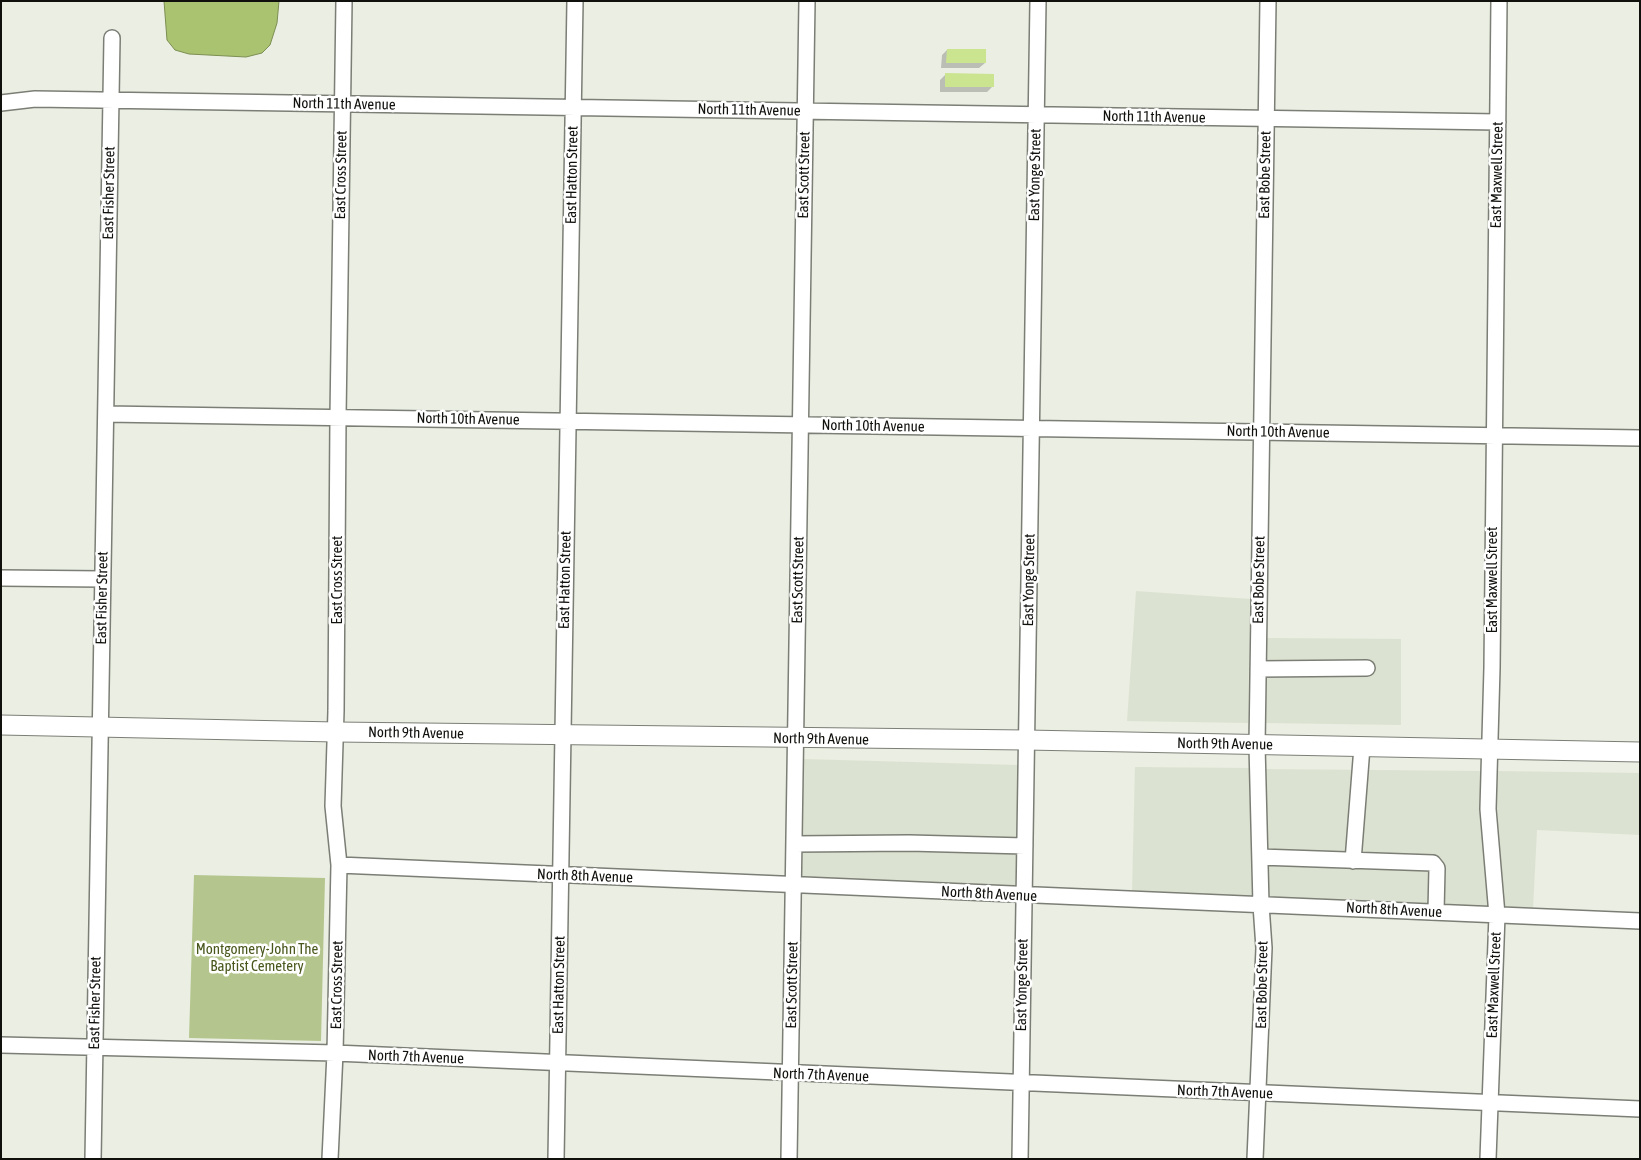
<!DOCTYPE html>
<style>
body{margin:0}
#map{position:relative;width:1641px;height:1160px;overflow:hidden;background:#eaeee3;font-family:"Asap Condensed",sans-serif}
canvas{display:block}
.frame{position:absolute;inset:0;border:2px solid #10110d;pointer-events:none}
</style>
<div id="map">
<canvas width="1641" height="1160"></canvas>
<div class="frame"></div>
</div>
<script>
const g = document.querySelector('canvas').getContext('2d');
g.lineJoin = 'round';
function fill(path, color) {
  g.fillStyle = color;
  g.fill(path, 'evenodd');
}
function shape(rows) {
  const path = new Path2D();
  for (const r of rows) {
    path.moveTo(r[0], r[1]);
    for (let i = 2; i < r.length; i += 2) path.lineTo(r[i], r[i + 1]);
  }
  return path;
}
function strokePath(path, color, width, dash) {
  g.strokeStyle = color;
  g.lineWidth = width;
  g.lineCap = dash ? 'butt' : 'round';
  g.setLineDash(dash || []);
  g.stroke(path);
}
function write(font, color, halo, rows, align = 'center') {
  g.font = font + ' "Asap Condensed",sans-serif';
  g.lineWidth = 5;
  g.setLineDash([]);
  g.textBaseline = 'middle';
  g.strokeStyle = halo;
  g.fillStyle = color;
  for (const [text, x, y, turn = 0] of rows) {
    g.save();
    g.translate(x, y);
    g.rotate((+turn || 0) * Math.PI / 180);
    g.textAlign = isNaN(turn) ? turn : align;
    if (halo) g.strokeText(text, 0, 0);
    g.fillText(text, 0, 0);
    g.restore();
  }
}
fill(shape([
 [1136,591,1250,599,1248,723,1127,721],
 [1266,638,1401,639,1401,725,1265,723],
 [803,759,1018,765,1016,888,802,878],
 [1135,767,1249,768,1253,897,1132,893],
 [1266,769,1480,771,1480,809,1488,907,1269,898],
 [1497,771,1640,773,1640,835,1537,830,1533,909,1504,908,1497,809]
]), '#dce2d1');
fill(shape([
 [194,875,325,878,321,1041,189,1038]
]), '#b4c68e');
const water = shape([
 [164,1,279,1,277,23,270,45,262,53,246,57,189,54,175,50,167,40,164,1]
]);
fill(water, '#aac370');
strokePath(water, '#7c8e52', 1);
fill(shape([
 [947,50,985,63,979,68,941,68,942,55],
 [945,75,992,87,987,92,940,92,940,80]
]), '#0003');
fill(shape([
 [947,49,986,49,986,63,946,63],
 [945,73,994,74,994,87,945,87]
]), '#cae48f');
const minor = shape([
 [1,103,35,99,1498,122],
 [106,414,1640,438],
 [1,578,102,579],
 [1258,669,1367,668],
 [794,844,909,843,1025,846],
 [1260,857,1433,863,1437,868,1436,912],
 [1353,861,1362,747],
 [339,865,1640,921],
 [1,1045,335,1053,1640,1109],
 [93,1159,112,38],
 [330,1159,335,1053,339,865,333,806,336,711,338,417,344,1],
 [556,1159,575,1],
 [789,1159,807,1],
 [1020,1159,1038,1],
 [1255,1159,1264,948,1261,905,1257,745,1268,1],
 [1488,1159,1497,915,1488,809,1492,668,1499,1]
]);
const major = shape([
 [1,725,336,732,1026,740,1640,752]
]);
strokePath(minor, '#7b7e75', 18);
strokePath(major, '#7b7e75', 21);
strokePath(minor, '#fff', 15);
strokePath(major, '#fff', 19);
write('15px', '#10110d', '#fff', [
 ["North 11th Avenue",344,104,1],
 ["North 11th Avenue",749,110,1],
 ["North 11th Avenue",1154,117,1],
 ["East Cross Street",341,175,-89],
 ["East Hatton Street",572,175,-89],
 ["East Scott Street",804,175,-89],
 ["East Yonge Street",1035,175,-89],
 ["East Bobe Street",1265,175,-89],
 ["East Maxwell Street",1497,175,-89],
 ["East Fisher Street",109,193,-89],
 ["North 10th Avenue",468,419,1],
 ["North 10th Avenue",873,426,1],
 ["North 10th Avenue",1278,432,1],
 ["East Cross Street",337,580,-90],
 ["East Hatton Street",565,580,-89],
 ["East Scott Street",798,580,-89],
 ["East Yonge Street",1029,580,-89],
 ["East Bobe Street",1259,580,-89],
 ["East Maxwell Street",1492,580,-90],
 ["East Fisher Street",102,598,-89],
 ["North 9th Avenue",416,733,1],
 ["North 9th Avenue",821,739,1],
 ["North 9th Avenue",1225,744,1],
 ["North 8th Avenue",585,876,2],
 ["North 8th Avenue",989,894,3],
 ["North 8th Avenue",1394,910,3],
 ["East Cross Street",337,985,-89],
 ["East Hatton Street",559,985,-89],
 ["East Scott Street",792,985,-89],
 ["East Yonge Street",1022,985,-89],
 ["East Bobe Street",1262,985,-89],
 ["East Maxwell Street",1494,985,-88],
 ["East Fisher Street",95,1003,-89],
 ["North 7th Avenue",416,1057,2],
 ["North 7th Avenue",821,1075,2],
 ["North 7th Avenue",1225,1092,2]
]);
write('15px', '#48571c', '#fff', [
 ["Montgomery-John The",257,949],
 ["Baptist Cemetery",257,966]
]);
</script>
